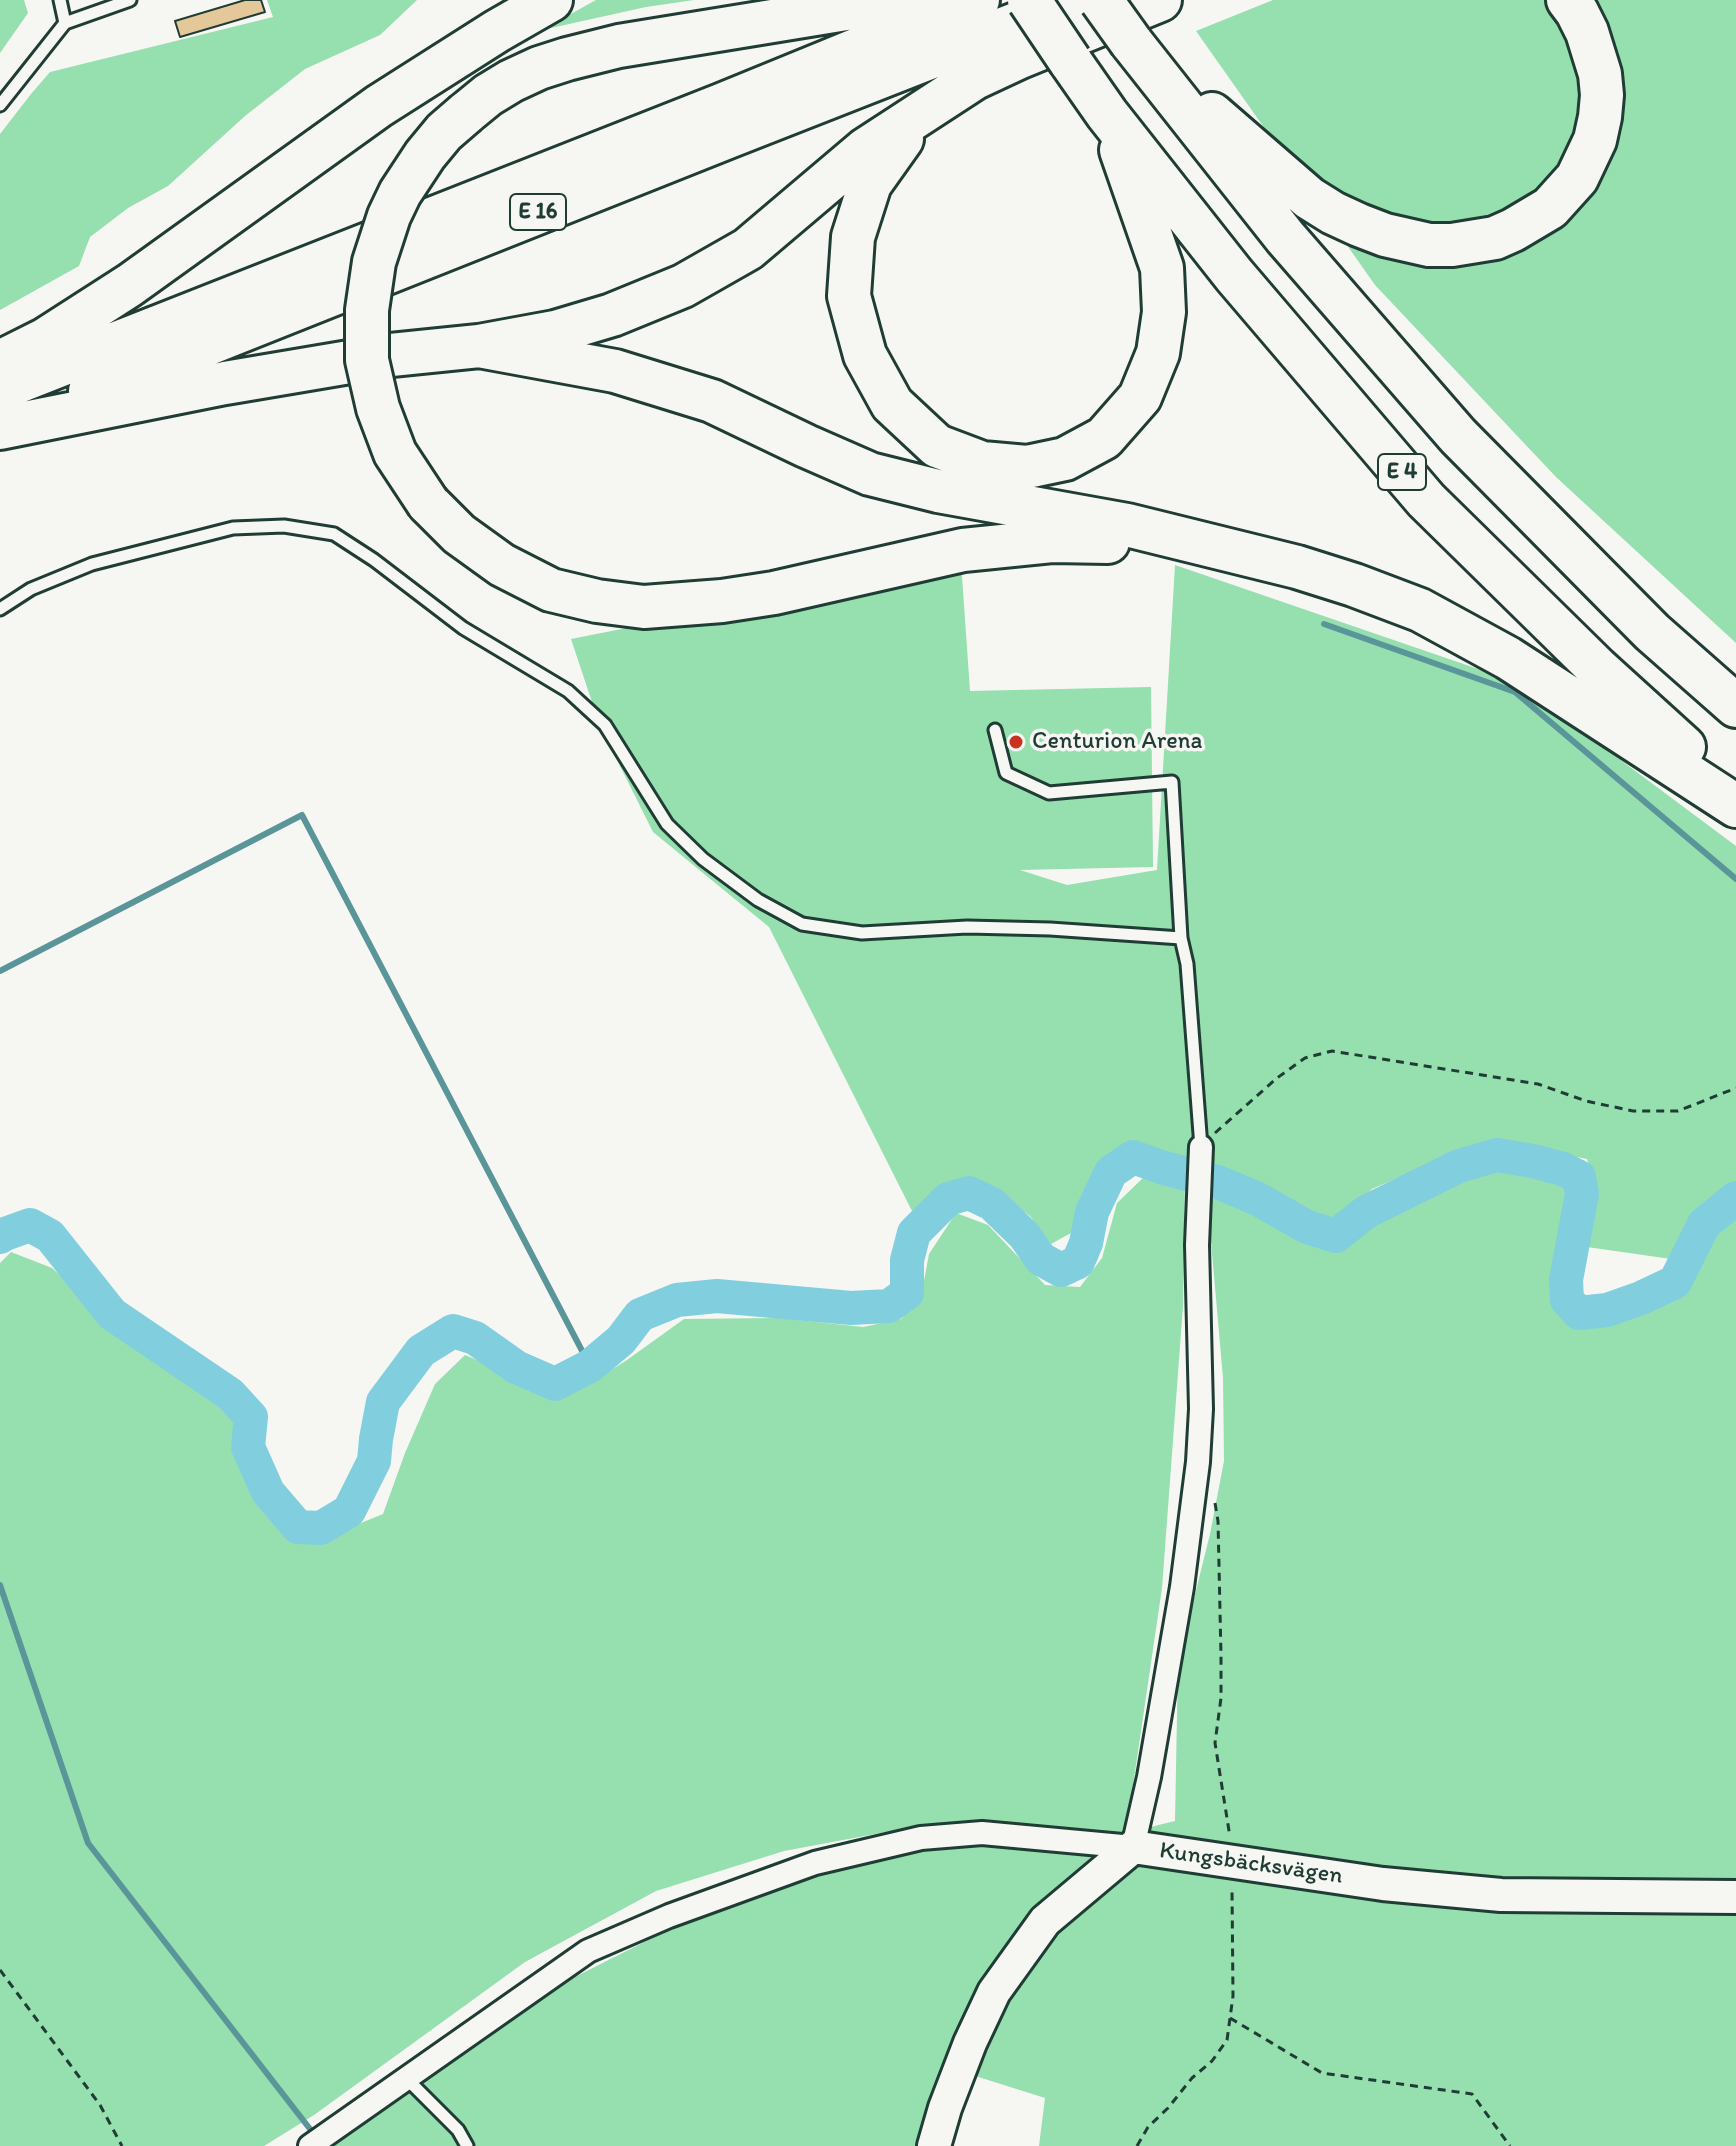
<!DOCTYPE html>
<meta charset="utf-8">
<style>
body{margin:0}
canvas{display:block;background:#f6f6f2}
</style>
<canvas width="1736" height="2146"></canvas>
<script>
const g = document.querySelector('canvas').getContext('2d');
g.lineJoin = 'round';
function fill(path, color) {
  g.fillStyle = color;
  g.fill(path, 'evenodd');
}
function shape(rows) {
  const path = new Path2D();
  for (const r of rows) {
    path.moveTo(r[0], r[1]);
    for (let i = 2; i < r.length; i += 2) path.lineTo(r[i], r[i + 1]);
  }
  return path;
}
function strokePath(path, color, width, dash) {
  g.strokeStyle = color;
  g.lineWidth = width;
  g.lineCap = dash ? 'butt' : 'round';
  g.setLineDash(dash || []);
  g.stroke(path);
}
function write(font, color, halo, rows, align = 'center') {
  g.font = font + ' Itim,sans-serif';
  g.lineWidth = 7;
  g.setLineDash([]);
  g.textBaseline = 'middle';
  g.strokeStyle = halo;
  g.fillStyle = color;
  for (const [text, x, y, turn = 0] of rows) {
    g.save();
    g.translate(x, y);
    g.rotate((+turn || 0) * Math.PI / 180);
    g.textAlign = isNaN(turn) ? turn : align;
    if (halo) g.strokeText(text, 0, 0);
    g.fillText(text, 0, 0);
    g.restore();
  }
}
fill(shape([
 [0,0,24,0,28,13,0,53],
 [267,0,417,0,380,35,305,69,245,116,168,186,128,208,90,237,79,266,0,310,0,134,31,94,50,72,273,17],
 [596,0,694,0,646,7,542,30],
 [1273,0,1736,0,1736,643,1556,477,1375,285,1196,31],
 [961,562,970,691,1151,687,1153,867,1020,870,1067,885,1157,870,1175,565,1516,682,1736,846,1736,1185,1695,1217,1676,1246,1671,1259,1580,1246,1587,1230,1596,1188,1587,1159,1500,1142,1455,1153,1372,1189,1337,1220,1254,1192,1213,1169,1173,1159,1137,1146,1110,1159,1086,1192,1080,1228,1051,1244,1030,1216,995,1189,964,1178,940,1190,915,1217,769,927,653,832,600,726,571,639],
 [1506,1160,1557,1174,1574,1186,1573,1208,1560,1250,1554,1302,1575,1320,1610,1318,1644,1306,1684,1285,1712,1228,1736,1210,1736,2146,1039,2146,1045,2098,950,2068,920,2146,332,2146,553,1988,696,1916,813,1874,913,1827,784,1851,656,1891,525,1962,314,2115,264,2146,0,2146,0,1263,11,1252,52,1268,102,1313,176,1361,229,1401,257,1484,291,1537,339,1532,383,1514,405,1453,435,1384,465,1355,520,1378,579,1390,627,1360,684,1319,779,1318,863,1327,901,1319,921,1297,929,1254,956,1213,988,1225,1045,1285,1080,1287,1102,1258,1117,1203,1144,1177,1185,1179,1183,1306,1162,1588,1126,1833,1175,1821,1178,1663,1210,1534,1224,1461,1223,1378,1206,1185,1247,1199,1318,1240,1341,1247,1389,1205,1473,1168]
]), '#96dfaf');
strokePath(shape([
 [1324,624,1515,692,1736,879],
 [0,971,302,815,590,1366],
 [0,1585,88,1843,310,2129]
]), '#5a959a', 6);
strokePath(shape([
 [0,1237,5,1234,30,1225,50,1236,112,1314,230,1394,251,1417,248,1447,268,1492,298,1527,321,1528,349,1511,374,1461,376,1439,383,1402,421,1351,453,1331,475,1338,516,1367,555,1384,590,1366,621,1340,640,1315,677,1300,717,1296,851,1308,889,1306,907,1293,907,1260,914,1233,948,1199,969,1193,992,1204,1024,1235,1041,1259,1061,1270,1078,1262,1086,1243,1092,1212,1111,1172,1133,1157,1161,1167,1220,1183,1258,1199,1307,1227,1336,1236,1366,1212,1459,1166,1497,1155,1533,1161,1563,1169,1579,1177,1582,1194,1566,1280,1567,1300,1579,1313,1607,1310,1641,1298,1675,1282,1704,1224,1736,1198]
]), '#81cfde', 34);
const building = shape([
 [245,0,261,0,265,12,180,37,175,21,245,0]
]);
fill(building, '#e5c899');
strokePath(building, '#1f3d34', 2);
const lane = shape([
 [65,23,130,0],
 [0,105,65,23,60,0],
 [0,609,31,589,92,564,233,528,284,526,334,534,374,560,463,628,568,691,605,725,667,824,703,859,758,900,802,924,862,933,967,927,1050,929,1181,938,1187,964,1201,1147],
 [995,730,1006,773,1049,793,1172,782,1181,938],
 [406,2078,458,2130,467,2146]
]);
const street = shape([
 [310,2146,588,1951,669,1916,815,1863,921,1838,982,1833,1133,1847,1149,1777,1182,1587,1198,1462,1201,1409,1197,1245,1201,1147]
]);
const secondary = shape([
 [934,2146,945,2108,970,2043,994,1992,1045,1921,1133,1847,1383,1884,1501,1895,1736,1897]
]);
const highway = shape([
 [1131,42,1285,237,1458,436,1652,632,1736,706],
 [1070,61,1107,114,1234,275,1426,500,1597,668,1684,747],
 [466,113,488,95,511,81,539,68,567,59,619,46,901,0],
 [1212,114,1309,198,1333,213,1359,225,1385,235,1429,245,1452,245,1495,238,1513,230,1550,208,1577,178,1595,140,1600,117,1602,95,1600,74,1587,32,1577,12,1568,0],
 [902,139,870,184,853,237,849,296,865,355,892,404,937,446,982,463,1027,467,1065,459,1104,438,1140,397,1158,353,1164,312,1162,268,1121,150],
 [479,346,615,371,712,401,806,446,870,474,938,491,1127,525,1297,567,1354,585,1420,610,1508,658,1736,806],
 [0,362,46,339,130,285,379,106,497,31,551,0],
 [0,389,721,105,978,0],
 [90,391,733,135,1077,0],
 [0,428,225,383,391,355,479,346,555,332,612,315,683,286,748,249,866,149,975,78,1020,57,1160,0],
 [428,503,459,534,502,565,551,590,597,601,644,607,722,601,774,593,963,550,1052,541,1108,542]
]);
strokePath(lane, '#1f3d34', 17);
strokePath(street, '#1f3d34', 28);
strokePath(secondary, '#1f3d34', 38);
strokePath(highway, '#1f3d34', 48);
strokePath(shape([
 [1215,1133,1277,1078,1305,1058,1332,1051,1538,1084,1586,1101,1633,1111,1678,1111,1736,1088],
 [1215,1503,1218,1521,1221,1656,1221,1698,1215,1743,1230,1837],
 [0,1970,100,2105,122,2146],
 [1230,2018,1322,2073,1472,2094,1510,2146],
 [1137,2146,1148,2127,1168,2108,1192,2078,1212,2061,1227,2040,1233,1996,1232,1889]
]), '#1f3d34', 3, [8, 6]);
strokePath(lane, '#f6f6f2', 11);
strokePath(street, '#f6f6f2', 22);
strokePath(secondary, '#f6f6f2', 32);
strokePath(highway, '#f6f6f2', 42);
const highwayBridge = shape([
 [1029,0,1070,61],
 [1101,0,1131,42],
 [428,503,395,453,378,408,367,360,367,310,374,262,389,216,400,193,425,155,444,132,466,113]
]);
strokePath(highwayBridge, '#1f3d34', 48, []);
strokePath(highwayBridge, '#f6f6f2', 42);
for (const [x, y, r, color] of [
 [1016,742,8,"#c8321e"]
]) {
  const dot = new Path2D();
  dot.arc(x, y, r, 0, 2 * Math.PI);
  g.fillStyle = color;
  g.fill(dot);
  strokePath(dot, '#f6f6f2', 3);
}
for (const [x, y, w] of [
 [538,212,56],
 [1402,472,48]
]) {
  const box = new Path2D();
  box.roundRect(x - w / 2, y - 18, w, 36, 6);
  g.fillStyle = '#f6f6f2';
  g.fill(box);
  strokePath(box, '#1f3d34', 2);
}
write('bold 22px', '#1f3d34', null, [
 ["E 16",538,212],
 ["E 4",1402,472]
]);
write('24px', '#1f3d34', '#f6f6f2', [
 ["Centurion Arena",1032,742]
], 'left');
write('24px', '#1f3d34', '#f6f6f2', [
 ["Kungsbäcksvägen",1251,1864,8]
]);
</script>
